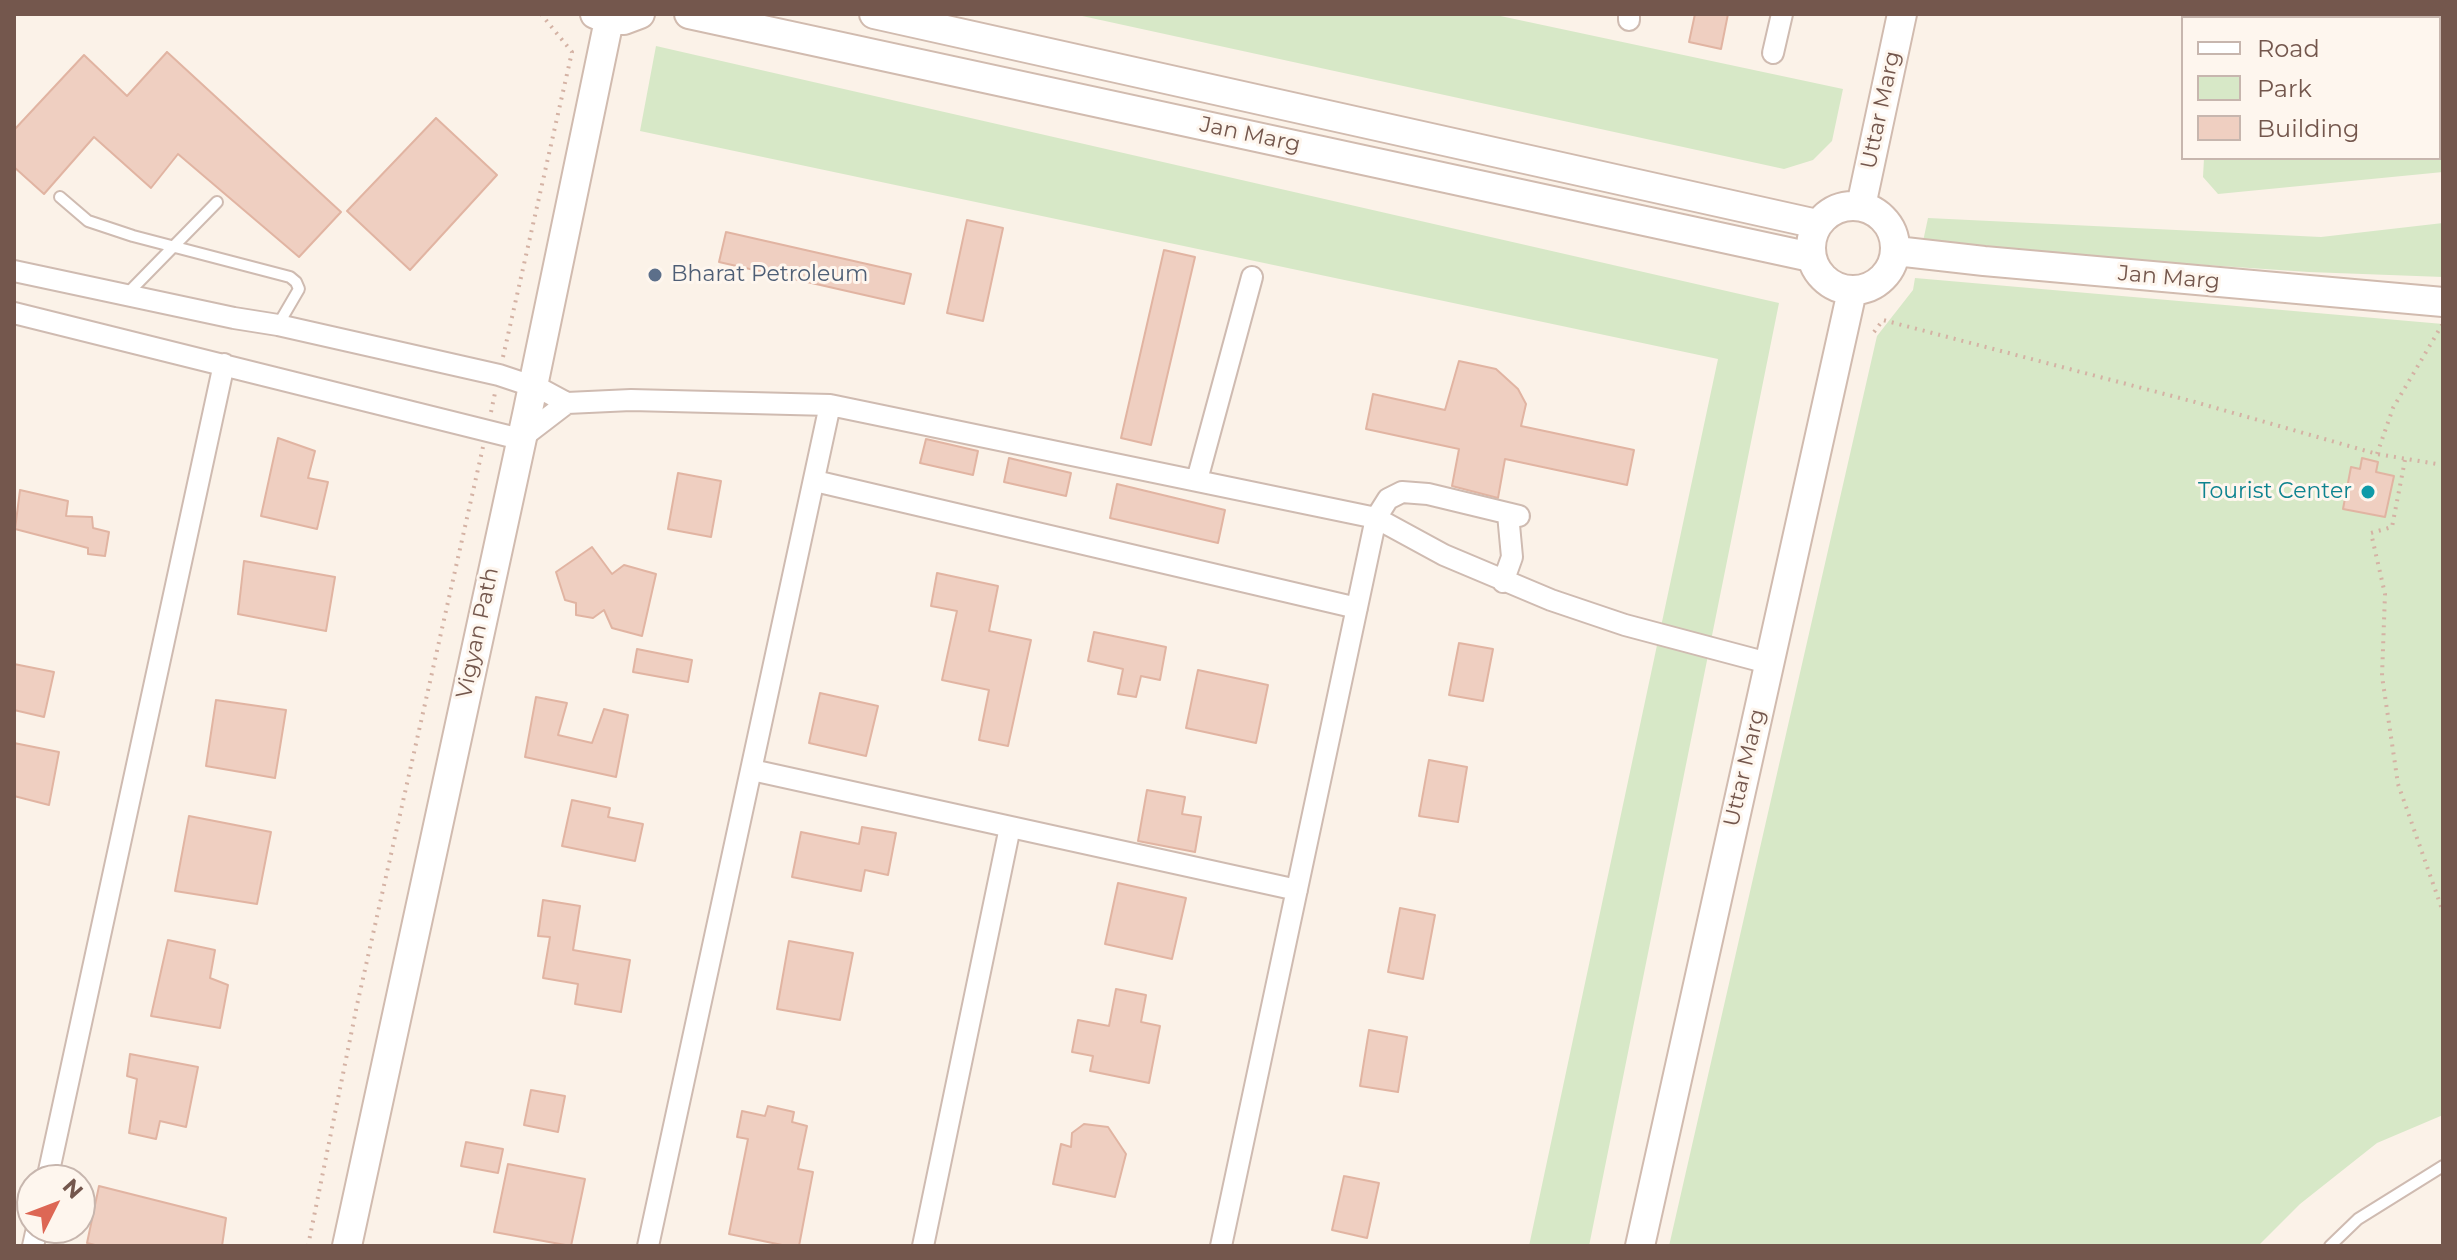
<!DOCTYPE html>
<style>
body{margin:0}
#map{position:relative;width:2457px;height:1260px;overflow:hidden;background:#fbf2e8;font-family:Montserrat,sans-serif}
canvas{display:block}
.frame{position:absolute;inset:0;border:16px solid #74574d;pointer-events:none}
.legend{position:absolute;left:2181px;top:16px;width:260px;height:144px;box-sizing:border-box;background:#fef6ee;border:2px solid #c7b6ae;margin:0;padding:10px 14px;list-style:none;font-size:24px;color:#74574d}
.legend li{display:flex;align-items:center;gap:16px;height:40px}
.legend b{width:40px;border:2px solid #c7b6ae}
.north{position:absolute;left:16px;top:1164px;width:80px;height:80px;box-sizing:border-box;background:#fef6ee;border:2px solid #c7b6ae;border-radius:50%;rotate:48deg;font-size:22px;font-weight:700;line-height:32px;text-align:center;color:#74574d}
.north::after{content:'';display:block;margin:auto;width:28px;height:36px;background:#dd6755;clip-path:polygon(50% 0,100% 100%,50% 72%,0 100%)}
</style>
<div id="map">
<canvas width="2457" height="1260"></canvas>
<div class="frame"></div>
<ul class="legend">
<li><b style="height:10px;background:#fff"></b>Road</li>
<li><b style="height:22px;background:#d7e8c7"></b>Park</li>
<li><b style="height:22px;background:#efcfc1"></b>Building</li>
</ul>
<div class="north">N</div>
</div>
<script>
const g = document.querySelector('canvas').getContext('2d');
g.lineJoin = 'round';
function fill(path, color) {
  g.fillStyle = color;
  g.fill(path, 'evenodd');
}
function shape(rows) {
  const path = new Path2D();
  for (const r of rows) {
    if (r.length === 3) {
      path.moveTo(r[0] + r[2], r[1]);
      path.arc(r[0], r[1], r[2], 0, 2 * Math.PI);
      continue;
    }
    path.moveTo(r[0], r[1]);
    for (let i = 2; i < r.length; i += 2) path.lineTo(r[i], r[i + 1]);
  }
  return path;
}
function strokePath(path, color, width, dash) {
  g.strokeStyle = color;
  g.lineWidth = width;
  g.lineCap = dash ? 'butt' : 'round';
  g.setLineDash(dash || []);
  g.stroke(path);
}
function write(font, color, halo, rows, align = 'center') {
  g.font = font + ' Montserrat,sans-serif';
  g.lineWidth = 6;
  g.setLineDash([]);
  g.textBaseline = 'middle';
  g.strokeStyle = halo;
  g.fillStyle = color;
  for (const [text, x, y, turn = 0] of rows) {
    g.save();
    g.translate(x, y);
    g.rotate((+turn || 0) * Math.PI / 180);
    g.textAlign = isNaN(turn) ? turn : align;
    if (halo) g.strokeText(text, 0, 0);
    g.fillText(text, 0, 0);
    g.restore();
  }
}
fill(shape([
 [1073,14,1491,14,1843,89,1832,141,1813,160,1784,169],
 [2235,14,2443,14,2443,172,2218,194,2203,177,2204,158,2439,158,2439,18,2234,18],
 [656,46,1779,303,1589,1246,1529,1246,1718,359,640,131],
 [1928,218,2321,237,2443,223,2443,277,2309,272,1922,246],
 [1915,278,2443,324,2443,1115,2377,1143,2300,1204,2258,1246,1669,1246,1877,336,1913,290]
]), '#d7e8c7');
const building = shape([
 [1695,14,1728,14,1721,49,1689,42,1695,14],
 [167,52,341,212,299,257,178,154,151,188,94,137,44,194,14,167,14,130,84,55,127,96,167,52],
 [436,118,497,175,410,270,347,211,436,118],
 [967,220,1003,228,983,321,947,313,967,220],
 [726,232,911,274,904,304,719,262,726,232],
 [1164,250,1195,257,1151,445,1121,438,1164,250],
 [1459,361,1496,369,1518,389,1526,404,1521,426,1634,450,1627,485,1505,459,1498,498,1452,486,1459,449,1366,429,1373,394,1445,410,1459,361],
 [278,438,315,451,308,478,328,482,317,529,261,516,278,438],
 [926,439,978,451,973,475,920,463,926,439],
 [1009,458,1071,473,1066,496,1004,482,1009,458],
 [2362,458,2378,462,2376,472,2394,476,2385,517,2343,509,2351,467,2360,469,2362,458],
 [678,473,721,481,711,537,668,529,678,473],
 [1117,484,1225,510,1218,543,1110,518,1117,484],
 [20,490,68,501,66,516,92,517,93,528,109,532,105,556,88,554,88,548,15,529,20,490],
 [592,547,612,574,624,565,656,574,642,636,612,628,604,610,593,618,576,615,576,603,565,600,556,572,592,547],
 [244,561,335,577,326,631,238,614,244,561],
 [937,573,998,586,989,631,1031,640,1008,746,979,740,989,690,942,680,957,611,931,606,937,573],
 [1094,632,1166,647,1160,680,1141,676,1136,697,1118,694,1123,669,1088,661,1094,632],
 [1459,643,1493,649,1483,701,1449,695,1459,643],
 [637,649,692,660,688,682,633,672,637,649],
 [14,664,54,672,44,717,14,710,14,664],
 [1198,670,1268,685,1256,743,1186,728,1198,670],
 [820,693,878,706,866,756,809,743,820,693],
 [536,697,567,703,558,735,592,743,604,709,628,715,616,777,525,757,536,697],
 [216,700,286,710,275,778,206,766,216,700],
 [14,743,59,752,49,805,14,796,14,743],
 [1429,760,1467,767,1458,822,1419,816,1429,760],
 [1147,790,1185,797,1182,814,1201,817,1195,852,1138,841,1147,790],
 [572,800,610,808,608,817,643,824,635,861,562,846,572,800],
 [189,816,271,832,257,904,175,891,189,816],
 [862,827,896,833,888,875,865,870,861,891,792,877,801,832,859,844,862,827],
 [1118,883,1186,898,1172,959,1105,944,1118,883],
 [543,900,580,906,573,950,630,960,621,1012,575,1004,578,984,543,978,550,937,538,936,543,900],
 [1400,908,1435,915,1423,979,1388,972,1400,908],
 [168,940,215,950,210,978,228,985,220,1028,151,1016,168,940],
 [789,941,853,953,840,1020,777,1009,789,941],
 [1116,989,1146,995,1141,1022,1160,1026,1149,1083,1090,1071,1093,1056,1072,1052,1078,1020,1109,1026,1116,989],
 [1369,1030,1407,1037,1398,1092,1360,1086,1369,1030],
 [130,1054,198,1067,186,1127,160,1121,156,1139,129,1133,137,1079,127,1076,130,1054],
 [531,1090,565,1096,558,1132,524,1125,531,1090],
 [768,1106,794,1112,792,1122,807,1126,798,1169,813,1172,799,1246,787,1246,729,1234,748,1139,737,1137,742,1111,765,1116,768,1106],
 [1084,1124,1108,1127,1126,1154,1115,1197,1053,1184,1061,1144,1071,1147,1072,1133,1084,1124],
 [466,1142,503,1149,498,1173,461,1166,466,1142],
 [508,1164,585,1179,571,1246,494,1232,508,1164],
 [1344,1176,1379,1183,1367,1238,1332,1230,1344,1176],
 [99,1186,226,1218,222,1246,99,1246,87,1243,99,1186]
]);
fill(building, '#efcfc1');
strokePath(building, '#e1b4a2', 2);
const lane = shape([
 [60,197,88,221,133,236,290,277,296,282,299,289,278,325],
 [127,294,217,202],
 [2330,1246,2358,1219,2443,1166]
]);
const street = shape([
 [1629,20,1629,14],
 [1773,53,1782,14],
 [14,271,234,318,278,325,499,375,541,389,567,403,631,400,830,405,1376,518,1444,555,1551,600,1625,625,1768,663],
 [14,313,520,439,567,403],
 [1197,480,1252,277],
 [815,481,1357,608],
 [1503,582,1512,557,1508,514],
 [752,770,1297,890],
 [47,1180,224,364],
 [33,1246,37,1228],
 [648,1246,830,405],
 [923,1246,1010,827],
 [1221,1246,1376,518,1388,499,1402,492,1428,494,1519,516]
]);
const secondary = shape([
 [595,14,609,20,624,20,640,14],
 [689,14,1811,257],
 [874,14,1817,224],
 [1853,248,42],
 [1861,206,1902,14],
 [1896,251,1984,261,2443,302],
 [347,1246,528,410,609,20],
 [1640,1246,1852,291]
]);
strokePath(lane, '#cfbbb1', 14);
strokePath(street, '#cfbbb1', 24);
strokePath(secondary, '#d1bbaf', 32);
strokePath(shape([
 [1874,332,1883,320,2195,402,2377,454,2443,465],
 [503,357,572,52,541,14],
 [491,412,495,393],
 [2377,454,2393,408,2442,325],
 [2405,460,2392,527,2371,533,2385,594,2382,676,2398,784,2443,912],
 [308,1246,357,1005,483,447]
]), '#d4b2a4', 4, [2, 6]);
strokePath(lane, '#fff', 10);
strokePath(street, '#fff', 20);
strokePath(secondary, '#fff', 28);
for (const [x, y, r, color] of [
 [655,275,8,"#5c6f8a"],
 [2368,492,8,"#0f9aa8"]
]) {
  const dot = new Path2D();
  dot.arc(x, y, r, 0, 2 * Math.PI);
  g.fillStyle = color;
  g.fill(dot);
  strokePath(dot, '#fef6ee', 3);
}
write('22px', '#74574d', '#fef6ee', [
 ["Uttar Marg",1881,110,-78],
 ["Jan Marg",1250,135,12],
 ["Jan Marg",2169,278,5],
 ["Vigyan Path",478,633,-78],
 ["Uttar Marg",1745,768,-77]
]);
write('22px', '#4e5e75', '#fef6ee', [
 ["Bharat Petroleum",671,275]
], 'left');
write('22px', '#0d838f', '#fef6ee', [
 ["Tourist Center",2352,492]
], 'right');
</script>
